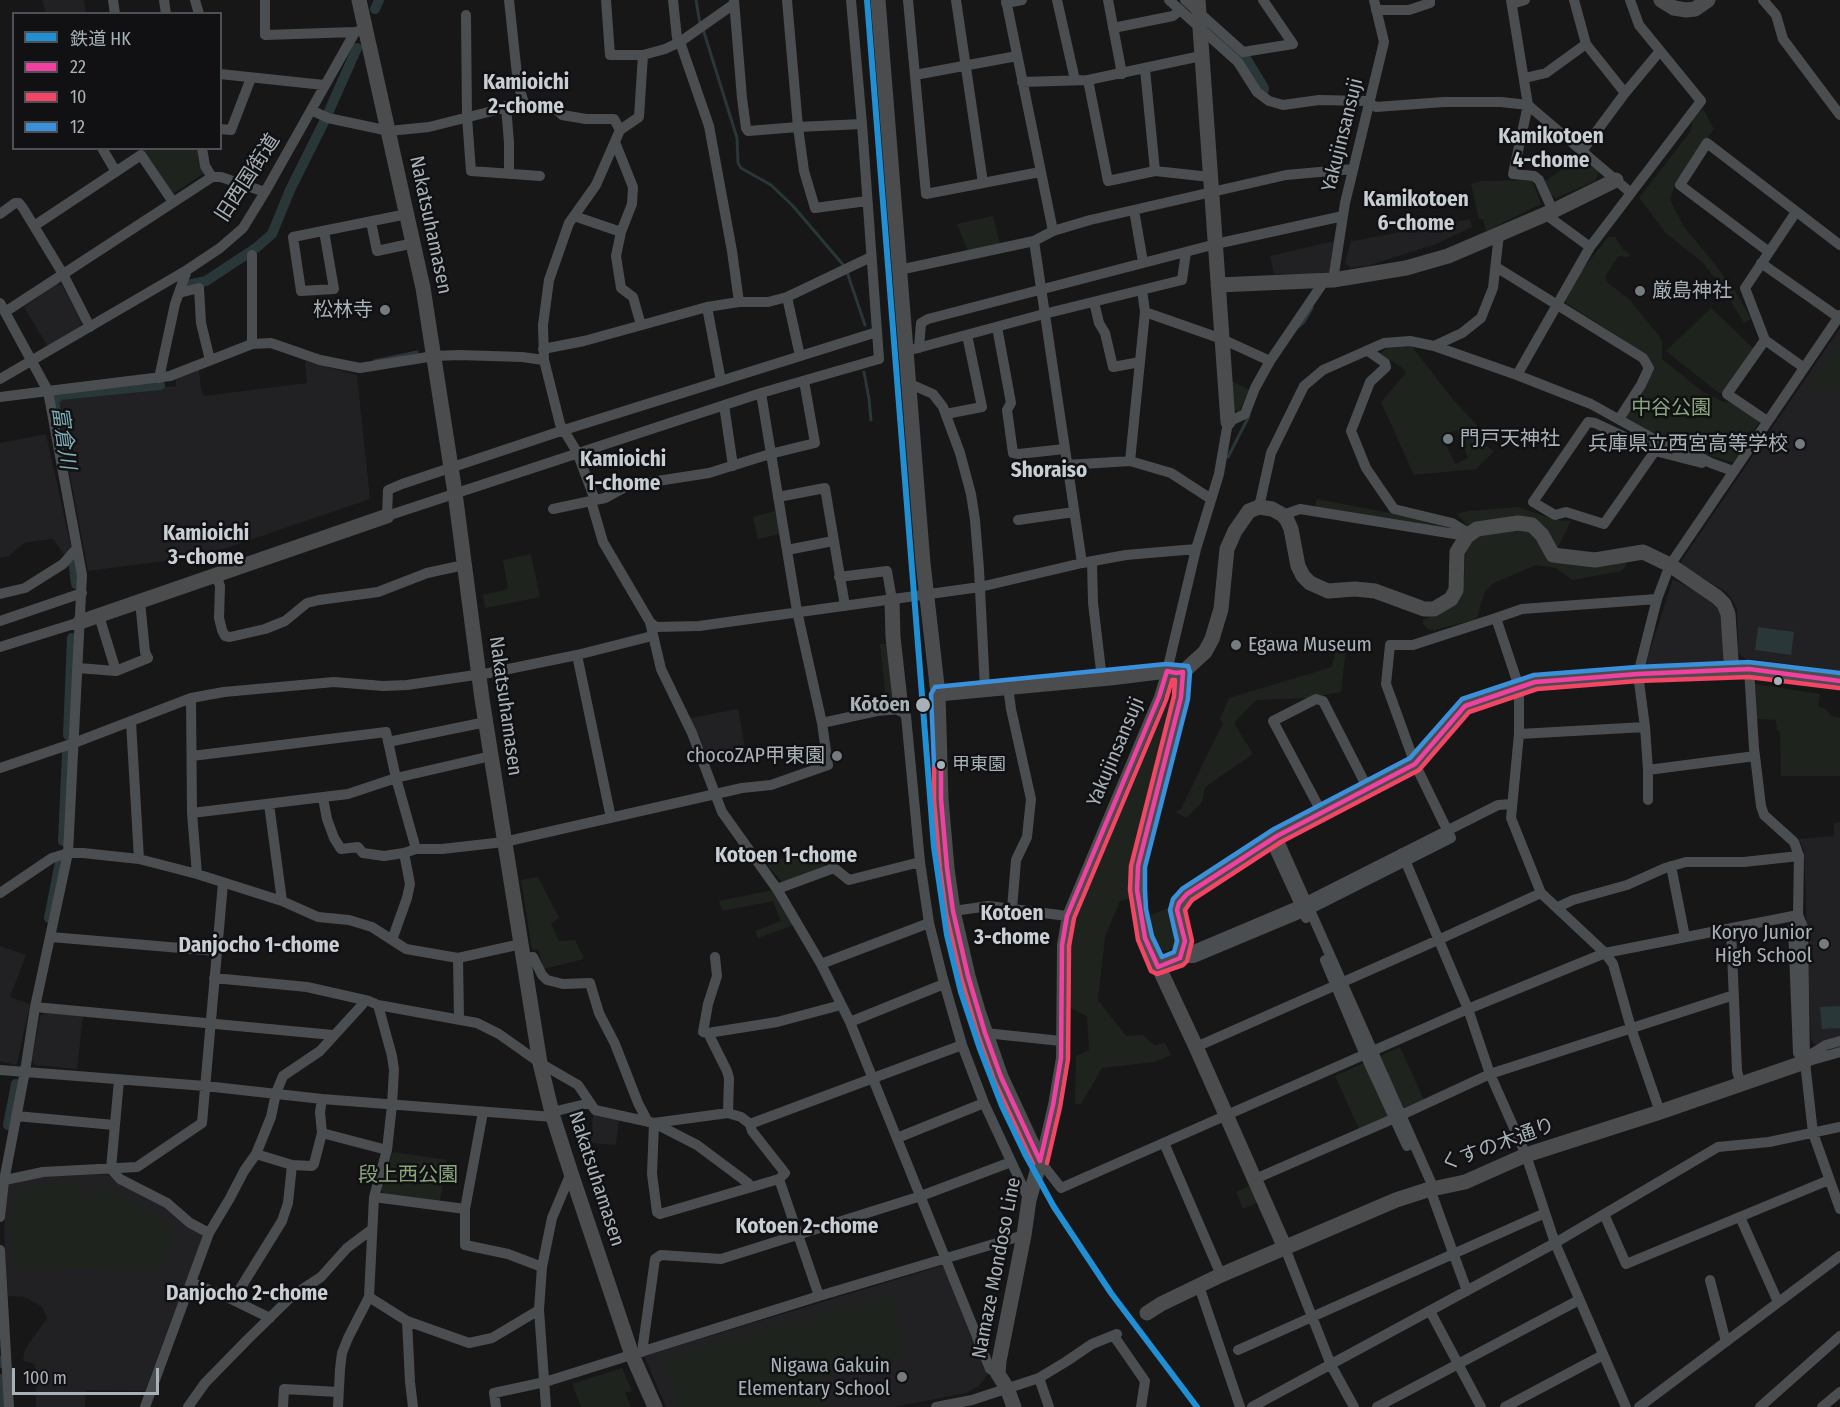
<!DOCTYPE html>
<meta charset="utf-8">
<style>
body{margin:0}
#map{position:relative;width:1840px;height:1407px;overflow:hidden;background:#171717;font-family:"Fira Sans Condensed","Noto Sans JP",sans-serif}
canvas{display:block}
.legend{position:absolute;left:12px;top:12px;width:210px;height:138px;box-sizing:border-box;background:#111113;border:2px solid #4d5155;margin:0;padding:8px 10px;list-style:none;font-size:18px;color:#a7b2b8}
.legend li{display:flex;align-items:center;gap:12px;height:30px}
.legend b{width:30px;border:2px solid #4d5155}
.scale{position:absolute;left:12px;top:1368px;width:147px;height:27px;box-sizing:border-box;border:3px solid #a7b2b8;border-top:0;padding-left:8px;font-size:18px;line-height:21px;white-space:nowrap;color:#a7b2b8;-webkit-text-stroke:4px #111113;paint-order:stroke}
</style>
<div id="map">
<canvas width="1840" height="1407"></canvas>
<ul class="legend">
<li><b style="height:8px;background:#208fd3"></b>鉄道 HK</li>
<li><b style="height:8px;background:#f240a1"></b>22</li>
<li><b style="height:8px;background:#f34667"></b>10</li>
<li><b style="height:8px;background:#3a90db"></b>12</li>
</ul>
<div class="scale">100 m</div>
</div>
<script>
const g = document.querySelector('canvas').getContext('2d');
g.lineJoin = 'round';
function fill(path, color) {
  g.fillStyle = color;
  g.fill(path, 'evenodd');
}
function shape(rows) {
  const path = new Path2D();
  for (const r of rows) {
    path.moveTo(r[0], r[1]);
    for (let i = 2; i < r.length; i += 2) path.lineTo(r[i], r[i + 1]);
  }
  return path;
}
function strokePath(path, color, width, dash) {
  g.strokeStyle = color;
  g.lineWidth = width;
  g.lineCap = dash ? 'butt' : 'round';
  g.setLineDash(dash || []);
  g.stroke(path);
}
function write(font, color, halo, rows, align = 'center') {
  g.font = font + ' "Fira Sans Condensed","Noto Sans JP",sans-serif';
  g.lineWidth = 5;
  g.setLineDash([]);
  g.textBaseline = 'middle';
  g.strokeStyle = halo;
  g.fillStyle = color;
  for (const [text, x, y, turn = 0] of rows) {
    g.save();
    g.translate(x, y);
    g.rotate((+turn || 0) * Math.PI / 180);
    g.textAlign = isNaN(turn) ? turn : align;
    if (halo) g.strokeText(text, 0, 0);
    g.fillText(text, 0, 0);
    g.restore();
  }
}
fill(shape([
 [42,0,84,0,86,13,46,13],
 [1470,219,1472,227,1436,244,1370,265,1351,268,1345,263,1352,237,1353,241],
 [1334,241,1329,272,1310,274,1274,274,1270,256],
 [56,284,62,285,82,322,79,329,48,347,24,307],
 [1840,328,1840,671,1744,658,1738,653,1737,609,1733,601,1726,592,1682,565,1682,560],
 [305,361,357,375,370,499,203,556,88,571,56,401,60,396,176,386,176,379,199,370,201,389,204,396,307,383],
 [46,434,71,547,65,556,53,539,43,540,24,543,9,556,0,558,0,443],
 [1673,579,1710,599,1721,610,1725,659,1723,663,1650,668,1646,663],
 [738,709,745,748,707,756,690,718],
 [1840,822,1840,1037,1815,1045,1811,1039,1804,851,1799,839,1834,836,1834,823],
 [0,946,26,955,10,997,30,1004,17,1063,15,1065,0,1061],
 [45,1013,83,1016,77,1069,35,1065,32,1060,40,1016],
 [593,1114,619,1120,616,1145,591,1143],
 [105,1174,164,1205,204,1233,145,1391,86,1390,85,1407,36,1407,35,1364,23,1361,25,1349,47,1318,42,1307,36,1303,24,1297,8,1296,4,1233,7,1184,43,1177],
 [944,1265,988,1374,979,1386,966,1393,894,1407,666,1407,644,1356]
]), '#212123');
fill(shape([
 [1703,109,1714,129,1675,184,1670,200,1684,227,1709,257,1736,292,1751,319,1744,323,1724,290,1703,263,1666,233,1639,198,1690,132,1693,120,1698,113],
 [142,149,197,149,199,164,204,173,173,194],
 [1578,159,1584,159,1599,172,1595,181,1556,198,1550,194,1545,181],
 [1532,180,1541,204,1486,231,1483,219,1479,219,1471,184,1482,181],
 [993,216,1000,244,968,251,957,224],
 [1608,237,1615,237,1623,249,1631,255,1628,257,1618,256,1605,277,1608,283,1630,300,1659,336,1662,342,1662,359,1703,392,1724,402,1736,403,1758,418,1759,423,1734,461,1729,462,1665,440,1627,419,1626,414,1653,372,1651,362,1619,337,1566,303,1565,297,1577,277],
 [1711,308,1753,348,1724,393,1719,393,1666,351],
 [1840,343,1840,390,1807,389],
 [1410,344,1451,397,1482,431,1479,441,1494,451,1476,469,1414,475,1381,402,1406,373,1400,366,1380,354,1387,348],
 [1457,430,1468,458,1455,464,1442,436],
 [1233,382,1250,390,1239,412,1233,409],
 [1317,499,1446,524,1455,531,1314,509],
 [1518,507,1555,520,1571,521,1554,555,1560,563,1626,559,1626,566,1621,571,1572,580,1556,568,1535,565,1492,584,1485,592,1481,603,1478,616,1473,620,1435,630,1428,629,1423,624,1423,620,1450,607,1455,602,1464,579,1466,547,1475,534,1457,514,1468,511],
 [775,511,780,534,758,539,753,517],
 [531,554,540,597,485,608,483,595,508,589,503,560],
 [1347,639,1341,692,1307,698,1256,700,1234,723,1253,754,1205,787,1202,802,1186,818,1176,812,1181,809,1223,723,1220,719,1229,698,1332,667,1338,640],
 [880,644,888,644,892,700,887,704,859,710,856,700,881,695,885,691],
 [1755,684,1820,694,1818,706,1827,710,1831,716,1840,718,1840,776,1781,776,1780,731,1777,731,1776,720,1757,719],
 [1174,698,1131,898,1120,901,1105,937,1098,1000,1126,1036,1143,1035,1154,1045,1165,1043,1171,1055,1154,1062,1102,1068,1081,1104,1075,1104,1076,1056,1089,1050,1087,1016,1069,1007,1067,942,1077,913,1159,712],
 [820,850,825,866,782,882,763,860,773,861],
 [538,877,559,918,551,923,559,941,575,940,584,959,543,969,539,950,532,949,521,880],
 [773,890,794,925,758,938,755,931,781,921,773,901,722,911,719,901],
 [1168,908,1178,934,1175,945,1168,951,1158,950,1150,930,1151,915],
 [1400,1047,1424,1100,1404,1109,1380,1056],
 [1364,1063,1388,1116,1359,1129,1335,1076],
 [393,1152,447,1160,440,1201,384,1193,379,1187],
 [72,1182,80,1190,110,1187,176,1229,161,1269,15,1267,9,1225,18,1187],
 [1251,1185,1259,1202,1243,1209,1236,1192],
 [893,1293,905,1358,819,1379,826,1407,678,1407,663,1357],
 [622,1368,632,1391,625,1393,631,1407,581,1407,572,1384]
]), '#1e241d');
fill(shape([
 [1758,627,1794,632,1791,655,1755,650],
 [1840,1006,1840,1028,1822,1029,1820,1007]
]), '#293739');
strokePath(shape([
 [696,0,700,24],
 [703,29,737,138,738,163,741,168,771,185,793,206,845,267],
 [847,272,865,325],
 [1298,327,1304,322,1312,308],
 [374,361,417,352],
 [864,372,869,399,871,420],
 [1228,457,1249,416]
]), '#293739', 3);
strokePath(shape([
 [375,9,379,0],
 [329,111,357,48],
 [187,287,188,285,206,281,256,248,272,234,290,190,324,122],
 [56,413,54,401,60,395,160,385],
 [73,560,76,584],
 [68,735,72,638],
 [63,841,67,753],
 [49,918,60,862],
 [8,1125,16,1084],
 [0,1361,0,1363],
 [1,1379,3,1407]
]), '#293739', 10);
strokePath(shape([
 [1212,32,1241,58,1260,89]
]), '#293739', 18);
strokePath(shape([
 [113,0,115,14],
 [164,0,166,14],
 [195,0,199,14],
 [265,0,265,35,355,32],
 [509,0,518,84,524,103],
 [606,0,610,55,643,55],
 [734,0,742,98,746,128,748,131,798,127,862,124],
 [787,0,798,127,804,171,815,208,867,201],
 [851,0,862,124,879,359,761,393,387,516,388,490,402,484,564,430,877,332],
 [908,0,926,194,1040,172],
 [956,0,983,183],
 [1006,0,1053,231],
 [1057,0,1075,80],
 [1108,0,1122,74],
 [1169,0,1238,62,1257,92,1269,101,1283,105,1319,100,1366,101,1376,107,1444,102,1501,102,1528,105,1631,193],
 [1185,0,1243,52,1293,44,1263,0],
 [1511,0,1528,105,1513,174,1534,176,1539,180,1553,211],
 [1574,0,1586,44,1625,93],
 [1763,0,1776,15,1783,39,1840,115],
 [1006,3,1022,0],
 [734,4,680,42,709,126,732,251,739,302],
 [1512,4,1525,0],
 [1376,10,1409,10,1430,3,1430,0],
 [466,15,467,117,471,171,540,176],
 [1113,28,1173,16,1180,10],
 [1145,69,1155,171],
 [220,74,324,85],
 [915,75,1017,56],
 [1525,78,1546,73,1586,44],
 [1088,80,1108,181,1155,171,1210,177],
 [1022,82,1088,80,1201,56],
 [506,106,509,143,509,174],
 [311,110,328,118,389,131,429,127,524,103,558,111,562,115,586,119,614,119,620,130],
 [220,129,231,130,251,78],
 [615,142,633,187,632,204,621,232,616,256,621,288,633,297,641,325],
 [102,148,116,172],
 [202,148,205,166,212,177],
 [1582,151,1625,93,1660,51],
 [1134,210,1143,262],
 [0,214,15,203,19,203,23,208,63,274,90,327],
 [1545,214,1590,247],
 [574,216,621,232],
 [371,222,377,251,414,243],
 [34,226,141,155,173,202],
 [324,231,334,289,301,291,293,237,407,214],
 [1034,241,1082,563],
 [1769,252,1680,185,1707,143,1840,245],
 [1761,263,1838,317],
 [1496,267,1643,358,1649,368,1641,385,1619,419],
 [899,270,1034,241,1053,231,1090,220,1286,175,1353,169],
 [1325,280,1270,361,1255,388,1245,414,1228,422,1219,474,1196,549,1167,671,1159,697,1067,916,1062,945,1061,1058,1053,1105,1040,1161,1061,1188,1468,1009,1605,953,1798,915],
 [1333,280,1345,203,1384,42,1374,0],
 [179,293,199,288,201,323,210,360],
 [787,297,800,356],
 [1094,302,1099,323,1105,333,1113,367,1140,362],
 [0,303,48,391,0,397],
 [707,307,721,381],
 [5,312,212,177,221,177,265,192],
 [1145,312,1222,339,1270,361],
 [997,327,1011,403,1007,410,1013,453,1019,454,1064,449],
 [1765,340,1803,367],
 [252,344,252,255],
 [1434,346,1462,333,1481,318,1493,288,1499,234],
 [919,348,921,323,928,319,1216,244,1343,216],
 [543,349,584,341,707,307,739,302,768,302,787,297,871,257],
 [914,349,1044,314,1182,280,1186,252],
 [1368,351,1385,363,1386,367,1370,382,1351,431,1366,468,1394,509,1452,523,1470,534],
 [1517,375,1590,247,1701,101,1639,25,1630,0],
 [159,378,175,304,187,270],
 [0,379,187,270,220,248,243,228,265,192,355,32,366,30],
 [908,383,933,394,943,407,960,453,971,494,975,520,979,569,985,689],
 [724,405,733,466],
 [946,414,982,407,967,335],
 [1767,421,1727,394,1765,340,1745,288,1796,212],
 [1588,422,1595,423,1655,451,1604,524,1566,512,1555,515,1533,502,1588,422],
 [1655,451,1702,463],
 [1130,461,1145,312,1142,290],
 [1066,465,1130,461,1171,473,1211,499],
 [778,497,825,488,845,606],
 [595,500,577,452,560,424,544,360,543,325,549,280,569,223,596,185,620,130,639,117,643,55,665,49,680,42,677,38,673,0],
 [591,501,603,542,650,622,661,669,692,733,722,812,777,889,821,964,850,1022,990,1369,998,1374],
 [1259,507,1271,453,1304,386,1323,370,1384,343,1410,341,1434,346,1517,375,1591,404,1663,444,1692,453,1711,463,1733,471],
 [553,509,605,498,625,487,638,484,709,473,770,454,815,443,804,381],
 [1283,515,1300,509,1467,536],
 [1018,520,1074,512],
 [787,550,833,541],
 [1092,562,1093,603,1102,679],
 [216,575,220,586,219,618,222,630,225,636,230,637,265,629,285,621,307,603,319,600,378,592,427,573,464,565],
 [839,577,887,571,892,600],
 [0,594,25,588,63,564,77,548],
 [1657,599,1522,609,1496,618,1519,687,1519,734,1511,818,1541,893,1605,953,1613,964,1631,1028,1660,1112],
 [99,616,116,671],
 [0,621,82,593],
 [650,622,656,627,699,626,980,587,1082,563,1126,555,1196,549],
 [0,647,80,622],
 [577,655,611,818],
 [78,668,116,671,148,658,145,652,140,601],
 [1749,669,1754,748,1761,806,1764,815,1794,842,1799,856,1798,915,1793,926,1798,1053,1805,1062],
 [1008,687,1011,709,1031,799,1027,837,1016,860,1012,909],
 [191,698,192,813,197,874],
 [131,722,139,859],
 [822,723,877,711,901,709,906,716,920,862,929,923,943,979,962,1045,984,1103,1029,1200],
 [1519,734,1645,727],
 [388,742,486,722],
 [192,756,386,732,396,778,416,849],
 [0,768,74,743,191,698,224,692,334,682,383,686,407,685,489,673,577,655,652,636],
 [1648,770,1755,756],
 [323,798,327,819,334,838,341,849,358,847,363,853,384,856,404,853,416,849,442,849,504,842,742,788,771,785,828,765,822,723,797,611,761,393],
 [1648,800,1648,770,1645,727,1638,674,1657,599,1670,565,1840,315],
 [269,804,282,901],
 [192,813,348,794,396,778,491,756],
 [1322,813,1273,721,1316,699,1323,701,1368,789],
 [1277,836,1434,1189],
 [1270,840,1306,918],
 [1402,853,1468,1009,1490,1074,1526,1155,1555,1243,1626,1407],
 [1671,866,1685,937],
 [777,889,834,868,849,880,920,862],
 [0,893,52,858,68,853,83,853,139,859,197,874,282,901,318,917,349,920,372,927,406,949,458,958,521,944],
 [1558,907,1573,900,1627,885,1665,868,1686,862,1744,862,1799,856],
 [953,911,989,906,1067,916],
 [1798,915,1803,927,1805,1062,1813,1133,1840,1209],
 [1731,929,1737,1071,1741,1085],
 [51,937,216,951],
 [392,940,407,898,410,884,404,853],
 [715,957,717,976,708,1004,703,1032,708,1033,727,1071,729,1078,728,1113],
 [458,958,459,1019],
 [1180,958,1194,958,1304,912,1451,838,1415,764,1386,684,1390,645,1413,645,1496,618],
 [1180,958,1191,951,1300,905,1498,805,1512,804],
 [523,959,533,957,542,975,547,980,563,984,590,983,599,1013,615,1044,638,1103,648,1122],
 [1325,960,1365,1055,1407,1146],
 [821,964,929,923],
 [214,978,307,987,369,1001,378,1005,477,1023,499,1034,540,1063,578,1085,595,1110,654,1123,728,1113,741,1117,750,1124,752,1131,785,1173,779,1179,819,1296],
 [35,1007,333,1035],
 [850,1022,944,984],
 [708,1033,777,1022,841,1005],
 [985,1033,1061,1041],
 [1196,1047,1438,940,1541,893],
 [1805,1062,1813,1053,1826,1045,1840,1041],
 [1805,1062,1840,1052],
 [0,1070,205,1086,322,1099,553,1117],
 [119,1080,111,1169,120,1179,167,1203,190,1223,209,1233],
 [483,1112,465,1209,465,1245,508,1254,542,1267],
 [552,1112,590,1103],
 [16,1116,114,1125],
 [654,1123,652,1174,657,1212,660,1214,779,1179],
 [654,1123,697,1145,748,1183,750,1187],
 [750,1124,962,1045],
 [322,1133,387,1150],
 [897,1138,984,1103],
 [1164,1143,1221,1275],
 [256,1154,292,1165,312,1166,314,1164,322,1133,320,1112,322,1099],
 [1255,1179,1395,1118,1490,1074,1734,995],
 [0,1181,43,1172,137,1167,202,1123,223,883],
 [1430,1189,1467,1291],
 [374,1197,465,1209],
 [1604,1214,1626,1264,1829,1180],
 [0,1217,4,1181,25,1071,35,1007,68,853,82,575,48,391,170,376,252,344,271,343,320,360,360,368,434,356,459,355,522,357,544,360],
 [1740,1217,1778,1302],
 [1285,1248,1331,1365,1354,1407],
 [0,1250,9,1407],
 [1710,1280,1726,1342],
 [191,1282,233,1300,270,1318],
 [1199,1286,1240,1407],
 [369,1297,407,1321,469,1343,492,1338,539,1310],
 [233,1300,282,1221,288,1203,292,1165],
 [1430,1311,1481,1407],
 [407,1321,410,1382,413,1407],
 [1113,1337,1116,1339,1145,1381,1141,1407],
 [1238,1350,1545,1213],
 [642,1352,655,1259,661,1255,721,1259,921,1196,1011,1162],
 [1039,1378,1049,1407],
 [145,1407,209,1233,230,1198,244,1171,256,1154,271,1117,276,1093,283,1076,320,1051,362,1005,364,1000],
 [188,1407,205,1383,247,1340,292,1296,321,1277,347,1248,371,1230],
 [283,1407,284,1389,338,1392],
 [338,1407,340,1369,342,1353,348,1338,369,1297,374,1197,387,1150,392,1105,394,1070,392,1056,378,1005],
 [496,1407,494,1393,545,1382,819,1296,1024,1235],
 [546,1407,539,1310,542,1267,552,1218,571,1173],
 [936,1407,972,1400,1039,1378,1067,1361,1092,1344,1117,1334],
 [1252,1407,1555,1243,1718,1147,1769,1142,1840,1127],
 [1377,1407,1579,1300],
 [1505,1407,1603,1355],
 [1639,1407,1840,1256],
 [1760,1407,1840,1336],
 [1822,1407,1840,1392]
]), '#4b4e50', 10);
strokePath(shape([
 [359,0,423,288,455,493,482,699,540,1063,553,1117,571,1173,632,1355,655,1407],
 [878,0,923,563,938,694,941,799,947,868,953,911,968,976,978,1011,1001,1077,1040,1161,1029,1200,1024,1235,999,1361,998,1374,1007,1388,1014,1407],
 [1198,0,1228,422],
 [1661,0,1674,8,1686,10,1695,9,1708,0],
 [1218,285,1333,280,1406,268,1448,256,1553,211,1616,180],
 [892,600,893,637,901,709],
 [80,622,387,516],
 [1183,672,1205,652,1212,639,1221,609,1227,549,1235,531,1249,511,1259,507,1272,509,1283,515,1287,520,1291,529,1298,566,1303,576,1310,583,1328,591,1355,589,1375,591,1424,609,1434,609,1451,599,1456,590,1457,552,1467,536,1477,529,1518,523,1532,525,1542,535,1553,555,1595,560,1643,552,1670,565,1717,597,1724,604,1728,614,1731,660,1733,669],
 [1183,672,1181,697,1173,732,1138,866,1137,890,1139,910,1145,938,1196,1047,1285,1248],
 [938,694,1110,678,1167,671,1176,673,1183,672],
 [1158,967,1180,958,1185,941,1177,910,1179,903,1187,894,1277,836,1415,764,1465,706,1535,682,1638,674,1749,669,1840,681],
 [1147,1313,1161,1304,1221,1275,1396,1200,1427,1190,1465,1182,1526,1155,1660,1112,1805,1062]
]), '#4a4c4e', 15);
strokePath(shape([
 [941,765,941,799,947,868,953,911,968,976,985,1033,1001,1077,1040,1161],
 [1040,1161,1053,1105,1061,1058,1062,945,1067,916,1159,697,1167,671,1176,673,1183,672,1181,697,1138,866,1137,890,1145,938,1158,967,1180,958,1185,941,1177,910,1179,903,1187,894,1277,836,1415,764,1465,706,1535,682,1638,674,1749,669,1840,681]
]), '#f240a1', 4.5);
strokePath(shape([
 [934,765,934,800,940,869,946,913,961,978,978,1035,994,1080,1033,1164],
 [1047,1163,1060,1107,1068,1059,1069,946,1074,918,1166,700,1172,680,1175,680,1174,696,1131,866,1130,890,1138,940,1151,971,1157,974,1183,965,1187,961,1192,941,1185,910,1192,900,1281,842,1419,770,1469,712,1537,689,1638,681,1749,677,1839,688]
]), '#f34667', 4.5);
strokePath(shape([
 [934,765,931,694,935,687,1166,664,1188,666,1190,672,1188,699,1145,867,1145,890,1146,909,1152,936,1162,957,1174,952,1177,941,1170,910,1173,899,1182,889,1274,829,1410,758,1462,699,1534,675,1637,667,1749,662,1840,673]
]), '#3a90db', 4.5);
strokePath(shape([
 [867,0,934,847,947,935,961,992,980,1049,1002,1106,1025,1154,1054,1207,1111,1293,1197,1407]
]), '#208fd3', 6);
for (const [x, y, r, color] of [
 [1640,291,6,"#757c80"],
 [385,310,6,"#757c80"],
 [1448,439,6,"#757c80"],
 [1800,444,6,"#757c80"],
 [1236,645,6,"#757c80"],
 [1778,681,5,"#a7b2b8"],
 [923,705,8,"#a7b2b8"],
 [837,756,6,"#757c80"],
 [941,765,5,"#a7b2b8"],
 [1824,944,6,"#757c80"],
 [902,1377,6,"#757c80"]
]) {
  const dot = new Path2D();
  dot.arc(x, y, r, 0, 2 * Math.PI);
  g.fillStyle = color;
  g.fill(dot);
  strokePath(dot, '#111113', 2);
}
write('18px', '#a7b2b8', '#111113', [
 ["甲東園",952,765]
], 'left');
write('20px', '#a7b2b8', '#111113', [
 ["Yakujinsansuji",1343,135,-76],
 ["旧西国街道",248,178,-57],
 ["Nakatsuhamasen",430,225,78],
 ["Nakatsuhamasen",505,706,82],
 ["Yakujinsansuji",1116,752,-67],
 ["くすの木通り",1498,1145,-20],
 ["Nakatsuhamasen",596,1179,72],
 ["Namaze Mondoso Line",997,1268,-79]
]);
write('20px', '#a7b2b8', '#111113', [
 ["厳島神社",1652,291,"left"],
 ["松林寺",373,310],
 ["門戸天神社",1460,439,"left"],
 ["兵庫県立西宮高等学校",1788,444],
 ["Egawa Museum",1248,645,"left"],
 ["chocoZAP甲東園",825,756],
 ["Koryo Junior",1812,933],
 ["High School",1812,956],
 ["Nigawa Gakuin",890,1366],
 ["Elementary School",890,1389]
], 'right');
write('20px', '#88a47d', '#111113', [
 ["中谷公園",1671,408],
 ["段上西公園",408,1175]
]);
write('bold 20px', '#a7b2b8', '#111113', [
 ["Kōtōen",910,705]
], 'right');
write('bold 21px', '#c8cfd4', '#111113', [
 ["Kamioichi",526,83],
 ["2-chome",526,107],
 ["Kamikotoen",1551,137],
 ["4-chome",1551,161],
 ["Kamikotoen",1416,200],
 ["6-chome",1416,224],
 ["Kamioichi",623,460],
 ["1-chome",623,484],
 ["Shoraiso",1049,471],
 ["Kamioichi",206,534],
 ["3-chome",206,558],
 ["Kotoen 1-chome",786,856],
 ["Kotoen",1012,914],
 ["3-chome",1012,938],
 ["Danjocho 1-chome",259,946],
 ["Kotoen 2-chome",807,1227],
 ["Danjocho 2-chome",247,1294]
]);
write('italic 21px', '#7dadb5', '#111113', [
 ["富倉川",63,438,82]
]);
</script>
